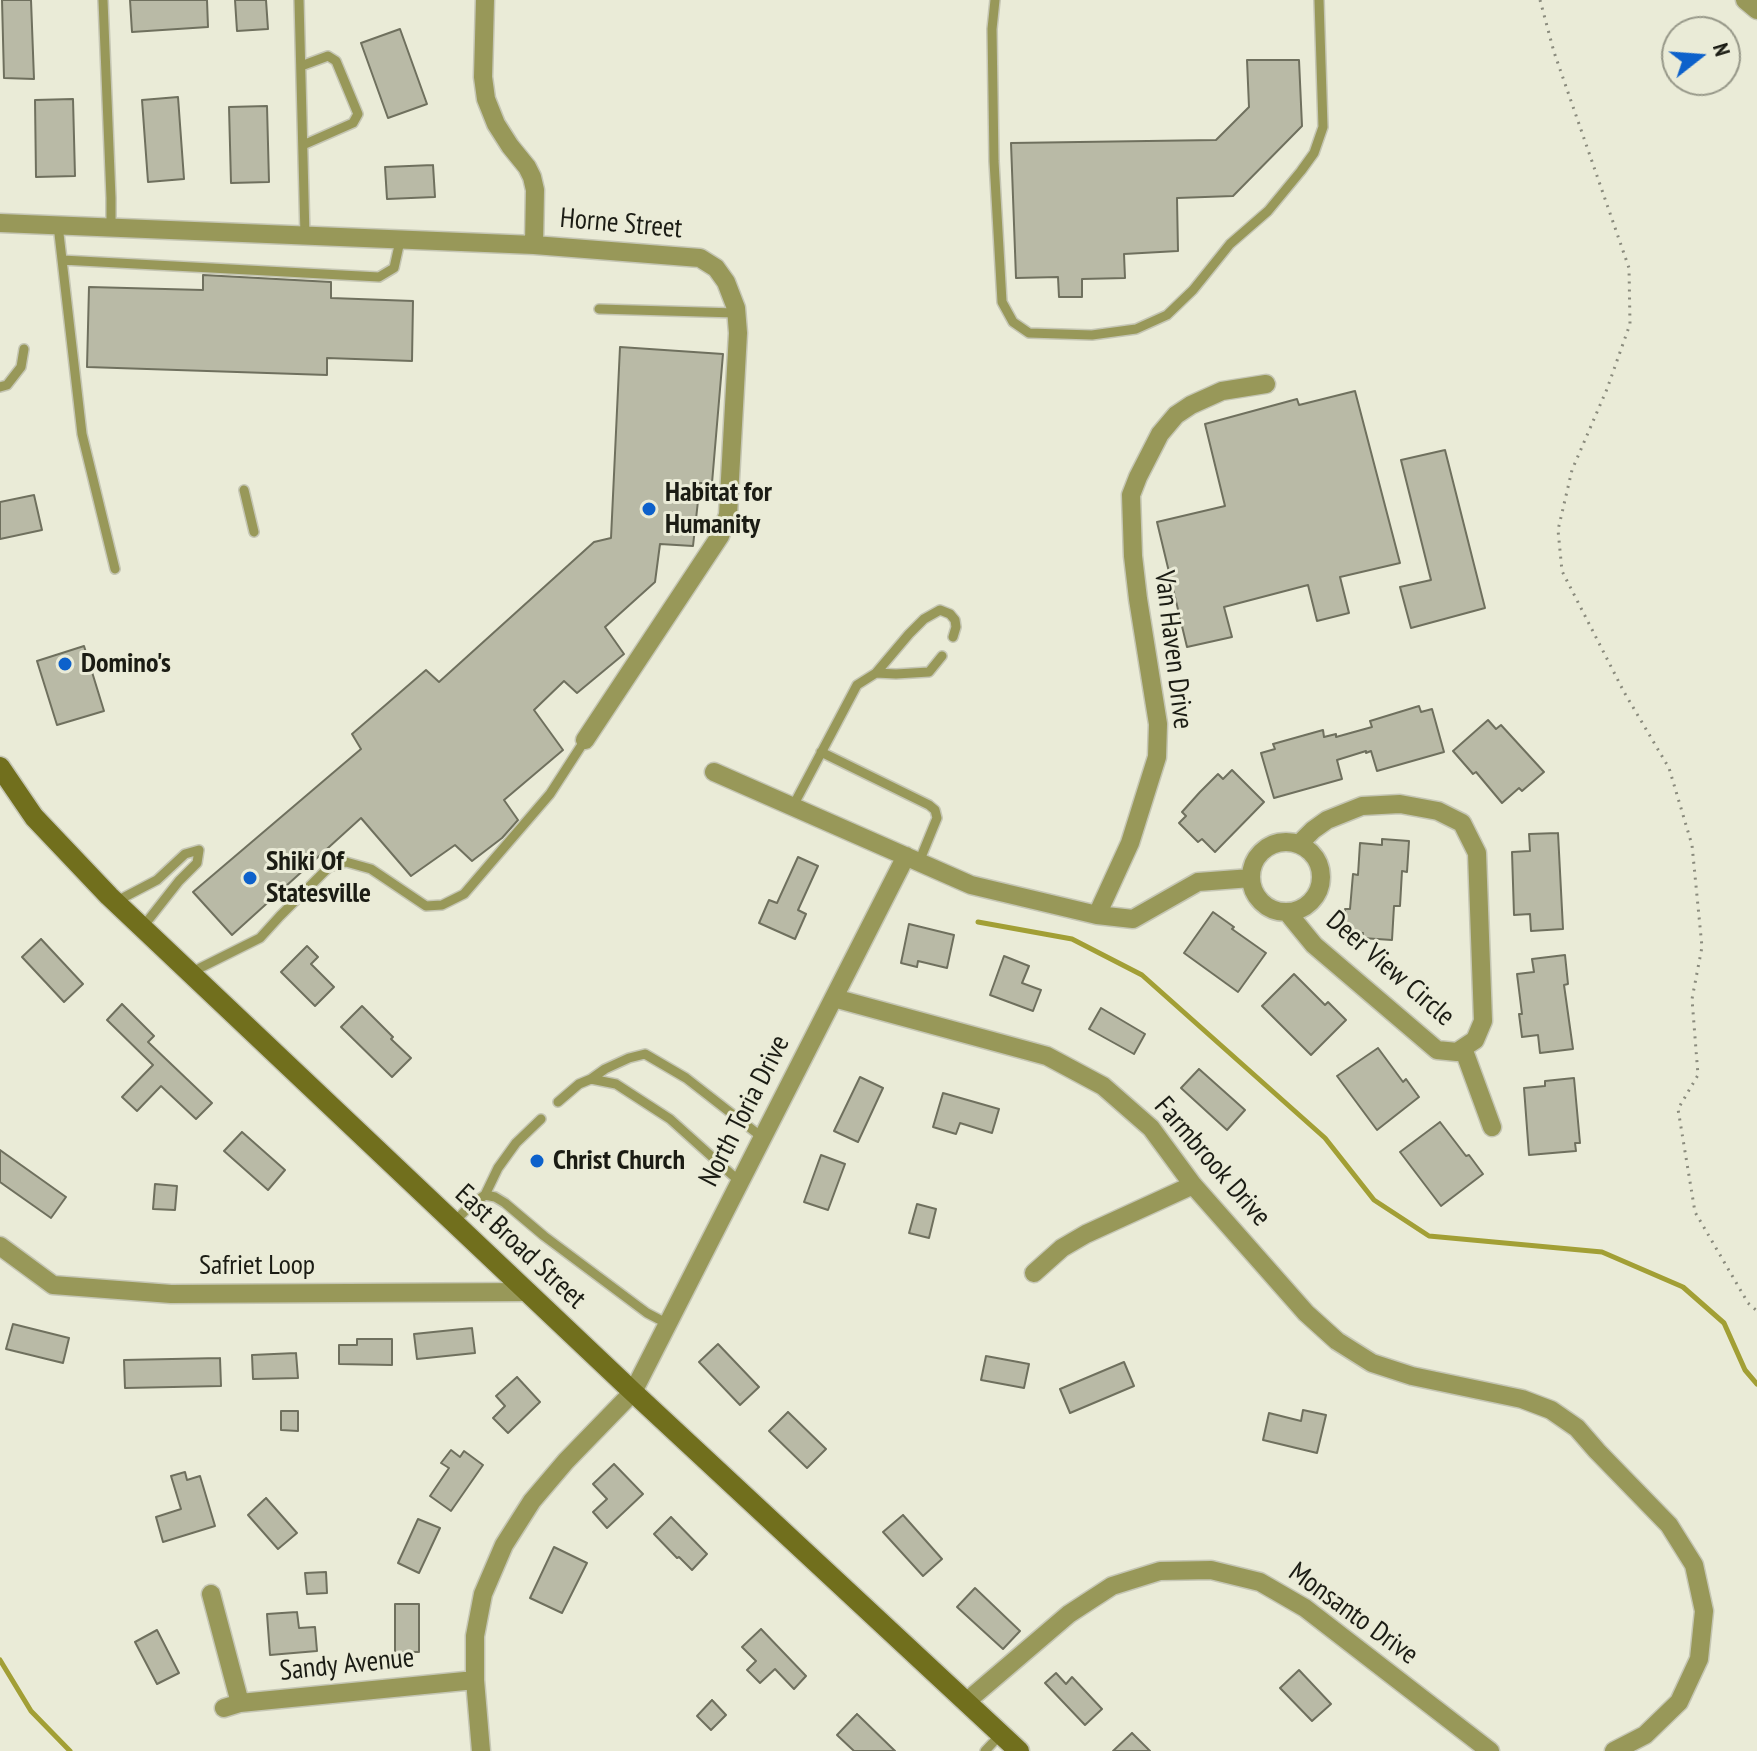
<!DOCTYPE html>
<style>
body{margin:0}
#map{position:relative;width:1757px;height:1751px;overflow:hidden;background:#eaebd7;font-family:"PT Sans Narrow",sans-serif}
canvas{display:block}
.north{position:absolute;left:1661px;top:16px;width:80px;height:80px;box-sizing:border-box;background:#eaebd7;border:2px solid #979889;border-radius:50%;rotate:73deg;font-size:22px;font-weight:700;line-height:32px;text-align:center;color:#1b1c14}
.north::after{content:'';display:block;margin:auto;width:28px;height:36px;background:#0d61cb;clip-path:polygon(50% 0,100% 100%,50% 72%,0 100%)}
</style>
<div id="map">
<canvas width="1757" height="1751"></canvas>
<div class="north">N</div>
</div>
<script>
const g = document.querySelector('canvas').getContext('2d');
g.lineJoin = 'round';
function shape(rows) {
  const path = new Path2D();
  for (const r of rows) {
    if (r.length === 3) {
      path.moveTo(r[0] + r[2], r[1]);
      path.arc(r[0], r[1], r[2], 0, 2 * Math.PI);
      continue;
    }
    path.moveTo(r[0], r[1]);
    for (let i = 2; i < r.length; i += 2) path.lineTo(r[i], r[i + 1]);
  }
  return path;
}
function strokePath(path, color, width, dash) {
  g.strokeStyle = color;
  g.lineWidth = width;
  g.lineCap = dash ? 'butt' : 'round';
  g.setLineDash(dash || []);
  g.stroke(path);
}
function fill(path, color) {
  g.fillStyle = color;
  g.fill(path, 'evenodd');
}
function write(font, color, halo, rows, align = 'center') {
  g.font = font + ' "PT Sans Narrow",sans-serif';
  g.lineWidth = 6;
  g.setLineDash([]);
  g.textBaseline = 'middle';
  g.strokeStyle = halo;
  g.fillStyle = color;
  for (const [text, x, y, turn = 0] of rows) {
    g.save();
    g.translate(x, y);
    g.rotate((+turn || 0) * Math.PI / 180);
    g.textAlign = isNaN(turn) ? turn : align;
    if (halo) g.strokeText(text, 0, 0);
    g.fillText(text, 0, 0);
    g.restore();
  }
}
strokePath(shape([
 [978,922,1072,939,1142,975,1325,1138,1374,1200,1429,1236,1602,1252,1683,1287,1724,1323,1745,1370,1757,1384],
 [0,1660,31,1711,70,1751]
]), '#a29f35', 5);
const building = shape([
 [2,0,31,0,34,79,4,78,2,0],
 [130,0,207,0,208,27,132,32,130,0],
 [235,0,266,0,268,29,237,31,235,0],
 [400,29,427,104,388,118,361,43,400,29],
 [1247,60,1299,60,1302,126,1233,196,1177,198,1178,251,1124,254,1125,278,1082,279,1082,297,1059,297,1058,277,1016,278,1011,143,1216,140,1249,107,1247,60],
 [178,97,184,179,148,182,142,100,178,97],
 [73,99,75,176,36,177,35,100,73,99],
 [267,106,269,182,231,183,229,107,267,106],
 [433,165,435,197,387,199,385,167,433,165],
 [203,275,331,282,331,298,413,301,412,361,327,358,327,375,87,367,89,287,203,290,203,275],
 [620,347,723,354,712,483,700,483,693,546,660,544,655,582,605,627,624,654,577,693,564,681,534,710,563,750,504,800,518,820,502,838,472,861,455,845,411,876,361,818,232,935,193,892,361,749,352,734,426,670,439,682,594,542,611,538,620,347],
 [1355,391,1400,563,1340,577,1349,613,1317,621,1308,585,1224,607,1232,637,1187,647,1157,522,1225,506,1205,424,1297,399,1299,405,1355,391],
 [1445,450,1485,608,1411,628,1400,587,1431,580,1401,460,1445,450],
 [34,495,42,530,0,539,0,502,34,495],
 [84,646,104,711,57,725,37,661,84,646],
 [1419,706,1421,712,1432,709,1444,752,1377,771,1371,751,1366,753,1366,751,1337,760,1342,779,1274,798,1261,753,1275,749,1273,744,1323,730,1324,737,1336,734,1336,737,1372,727,1370,721,1419,706],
 [1488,720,1496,729,1501,725,1544,772,1522,791,1519,788,1502,803,1476,772,1473,774,1453,751,1488,720],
 [1232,770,1264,802,1215,852,1202,839,1198,842,1179,823,1186,816,1182,812,1200,792,1218,774,1223,779,1232,770],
 [1558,833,1563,929,1531,931,1530,914,1514,915,1512,852,1530,851,1529,834,1558,833],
 [1382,839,1409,841,1407,872,1402,871,1400,906,1394,906,1392,940,1362,938,1363,933,1344,932,1345,909,1350,909,1353,874,1358,875,1360,843,1382,845,1382,839],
 [798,857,818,866,798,910,806,914,795,939,759,923,769,900,777,903,798,857],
 [1213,912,1234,927,1232,929,1266,953,1238,992,1184,953,1213,912],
 [909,924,954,935,947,968,918,961,917,967,901,963,909,924],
 [41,939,83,984,64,1002,22,957,41,939],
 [307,946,318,957,311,964,334,987,315,1006,281,972,307,946],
 [1565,955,1568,984,1564,985,1573,1049,1540,1053,1538,1035,1522,1037,1519,1014,1522,1014,1517,974,1534,972,1532,959,1565,955],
 [1004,956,1029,966,1022,983,1041,990,1033,1011,990,995,1004,956],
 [1294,974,1325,1005,1328,1002,1346,1020,1311,1055,1262,1006,1294,974],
 [122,1004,154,1036,148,1042,212,1103,196,1119,161,1086,137,1111,122,1097,153,1065,107,1020,122,1004],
 [362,1006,393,1037,391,1039,411,1058,392,1077,341,1027,362,1006],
 [1101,1008,1145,1034,1134,1054,1089,1029,1101,1008],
 [1378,1048,1403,1082,1406,1079,1419,1097,1377,1130,1337,1076,1378,1048],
 [1199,1069,1245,1110,1227,1130,1181,1088,1199,1069],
 [860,1077,883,1088,858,1142,834,1131,860,1077],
 [1574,1078,1580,1143,1575,1143,1576,1151,1529,1155,1524,1088,1545,1086,1545,1081,1574,1078],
 [943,1093,999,1109,992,1133,960,1123,956,1134,933,1127,943,1093],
 [1440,1122,1466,1156,1469,1155,1483,1174,1441,1206,1400,1152,1440,1122],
 [242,1132,285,1170,268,1190,224,1151,242,1132],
 [0,1150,66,1197,51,1218,0,1182,0,1150],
 [821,1155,845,1164,828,1210,804,1202,821,1155],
 [155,1184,177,1186,175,1210,153,1209,155,1184],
 [917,1204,936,1209,929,1238,909,1233,917,1204],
 [13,1324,69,1338,63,1363,6,1349,13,1324],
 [472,1328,475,1353,417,1359,414,1334,472,1328],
 [357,1339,392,1339,392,1365,339,1364,339,1345,357,1345,357,1339],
 [718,1344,759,1387,740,1405,699,1362,718,1344],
 [296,1353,298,1378,253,1379,252,1355,296,1353],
 [986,1356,1029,1364,1024,1388,981,1380,986,1356],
 [220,1358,221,1386,125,1388,124,1360,220,1358],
 [1124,1362,1134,1386,1070,1413,1060,1389,1124,1362],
 [517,1377,540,1402,508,1433,493,1418,505,1406,496,1396,517,1377],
 [1303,1410,1326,1415,1317,1453,1263,1440,1269,1413,1301,1421,1303,1410],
 [281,1411,298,1411,298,1431,281,1430,281,1411],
 [788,1412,826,1449,807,1468,769,1431,788,1412],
 [451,1450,460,1457,464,1451,483,1465,451,1511,430,1496,449,1468,441,1463,451,1450],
 [614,1464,643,1494,607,1528,593,1512,607,1499,593,1484,614,1464],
 [185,1472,187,1480,200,1476,215,1526,163,1542,156,1517,181,1509,171,1476,185,1472],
 [266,1498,297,1533,278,1549,248,1515,266,1498],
 [903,1515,942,1559,923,1576,883,1532,903,1515],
 [671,1517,707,1554,692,1570,679,1557,677,1558,654,1534,671,1517],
 [418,1519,440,1528,419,1573,398,1563,418,1519],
 [554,1547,587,1563,562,1613,530,1598,554,1547],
 [326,1572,327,1593,307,1594,305,1573,326,1572],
 [975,1588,1020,1631,1003,1649,957,1607,975,1588],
 [395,1604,419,1604,419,1652,395,1652,395,1604],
 [297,1612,299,1628,315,1627,317,1651,270,1655,267,1614,297,1612],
 [761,1629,806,1676,794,1689,775,1669,760,1683,747,1670,756,1661,742,1647,761,1629],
 [157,1630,179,1673,157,1684,135,1642,157,1630],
 [1299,1670,1331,1704,1312,1721,1280,1688,1299,1670],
 [1056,1673,1066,1684,1072,1677,1102,1709,1085,1725,1045,1683,1056,1673],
 [712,1700,726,1715,711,1730,697,1716,712,1700],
 [857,1714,895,1751,854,1751,837,1735,857,1714],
 [1132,1733,1150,1751,1113,1751,1132,1733]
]);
fill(building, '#b9baa6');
strokePath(building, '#6f705e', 2);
const service = shape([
 [103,0,111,198,111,228],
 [299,0,305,236],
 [995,0,992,29,994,161,1002,302,1013,322,1029,333,1092,335,1136,329,1167,315,1193,290,1230,244,1268,211,1301,171,1314,153,1323,127,1319,0],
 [301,66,328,56,336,61,358,114,353,123,303,145],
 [58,225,82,434,115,569],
 [62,260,379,277,394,268,400,241],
 [599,309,736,313],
 [0,387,7,385,21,367,24,349],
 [244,490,254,532],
 [876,673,909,634,924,619,940,610,950,614,955,620,956,627,953,637],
 [821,752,929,805,935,810,937,818,919,862],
 [793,806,857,685,876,673,896,674,929,672,942,656],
 [115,902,157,880,185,854,199,850,197,863,179,881,142,928],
 [190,973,260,938,280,916,329,867,346,862,371,869,426,906,442,905,464,894,550,794,585,740],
 [591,1079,616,1084,670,1119,740,1182],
 [558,1102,579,1084,591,1079,605,1069,629,1058,645,1054,686,1078,763,1138],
 [485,1195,498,1168,516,1143,541,1119],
 [454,1222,471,1205,485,1195,495,1197,505,1203,544,1236,647,1313,668,1324],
 [985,1751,1001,1734]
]);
const minor = shape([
 [485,0,483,77,486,99,496,124,510,146,527,167,532,177,535,190,534,245],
 [1745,0,1757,10],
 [0,223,534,245,700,258,716,268,726,282,736,308,738,333,728,515,720,536,585,740],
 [714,772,971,885,1097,915,1130,843,1157,757,1158,724,1138,599,1133,556,1131,495,1138,477,1160,434,1176,415,1191,405,1222,391,1266,384],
 [1286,877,35],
 [1287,912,1314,945,1437,1050,1457,1052,1475,1040,1483,1021,1477,853,1462,823,1438,811,1400,804,1362,806,1327,820,1313,830,1299,844],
 [1097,915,1133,919,1198,882,1251,878],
 [834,998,1047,1056,1103,1086,1151,1128,1193,1185,1306,1313,1337,1341,1372,1363,1412,1376,1522,1399,1551,1410,1577,1428,1597,1451,1669,1525,1694,1565,1704,1611,1699,1659,1679,1702,1645,1735,1614,1751],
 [1463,1048,1492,1127],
 [0,1246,53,1285,171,1294,528,1292],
 [1034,1273,1062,1248,1086,1234,1193,1185],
 [211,1594,240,1703],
 [966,1702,1069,1614,1112,1586,1160,1571,1211,1570,1260,1582,1305,1608,1490,1751],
 [224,1708,240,1703,475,1680],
 [481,1751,475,1680,475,1636,483,1594,504,1545,532,1501,566,1461,633,1392,906,856]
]);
const secondary = shape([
 [0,767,34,817,109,896,633,1392,1019,1751]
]);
strokePath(service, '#c5c6b4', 12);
strokePath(minor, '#c5c6b4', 21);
strokePath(secondary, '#c5c6b4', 23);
strokePath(shape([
 [1540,0,1554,52,1629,268,1630,324,1607,389,1572,470,1558,530,1562,571,1624,692,1669,768,1692,845,1702,947,1692,999,1698,1075,1678,1109,1695,1212,1748,1303,1757,1311]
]), '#8a8b7d', 3, [2, 6]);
strokePath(service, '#989859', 9);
strokePath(minor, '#989859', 18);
strokePath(secondary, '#716f1d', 20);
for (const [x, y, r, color] of [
 [649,509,8,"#0d61cb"],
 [65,664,8,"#0d61cb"],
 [250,878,8,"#0d61cb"],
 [537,1161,8,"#0d61cb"]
]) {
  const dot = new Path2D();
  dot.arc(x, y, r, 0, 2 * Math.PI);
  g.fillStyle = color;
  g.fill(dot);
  strokePath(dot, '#eaebd7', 3);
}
write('28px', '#1b1c14', '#eaebd7', [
 ["Horne Street",621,224,5],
 ["Van Haven Drive",1173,650,83],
 ["Deer View Circle",1390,969,41],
 ["North Toria Drive",745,1111,-63],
 ["Farmbrook Drive",1212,1162,49],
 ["East Broad Street",520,1247,43],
 ["Safriet Loop",257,1266],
 ["Monsanto Drive",1353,1614,36],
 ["Sandy Avenue",347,1665,-6]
]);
write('bold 28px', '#1b1c14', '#eaebd7', [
 ["Habitat for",665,493],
 ["Humanity",665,525],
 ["Domino's",81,664],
 ["Shiki Of",266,862],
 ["Statesville",266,894],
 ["Christ Church",553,1161]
], 'left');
</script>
